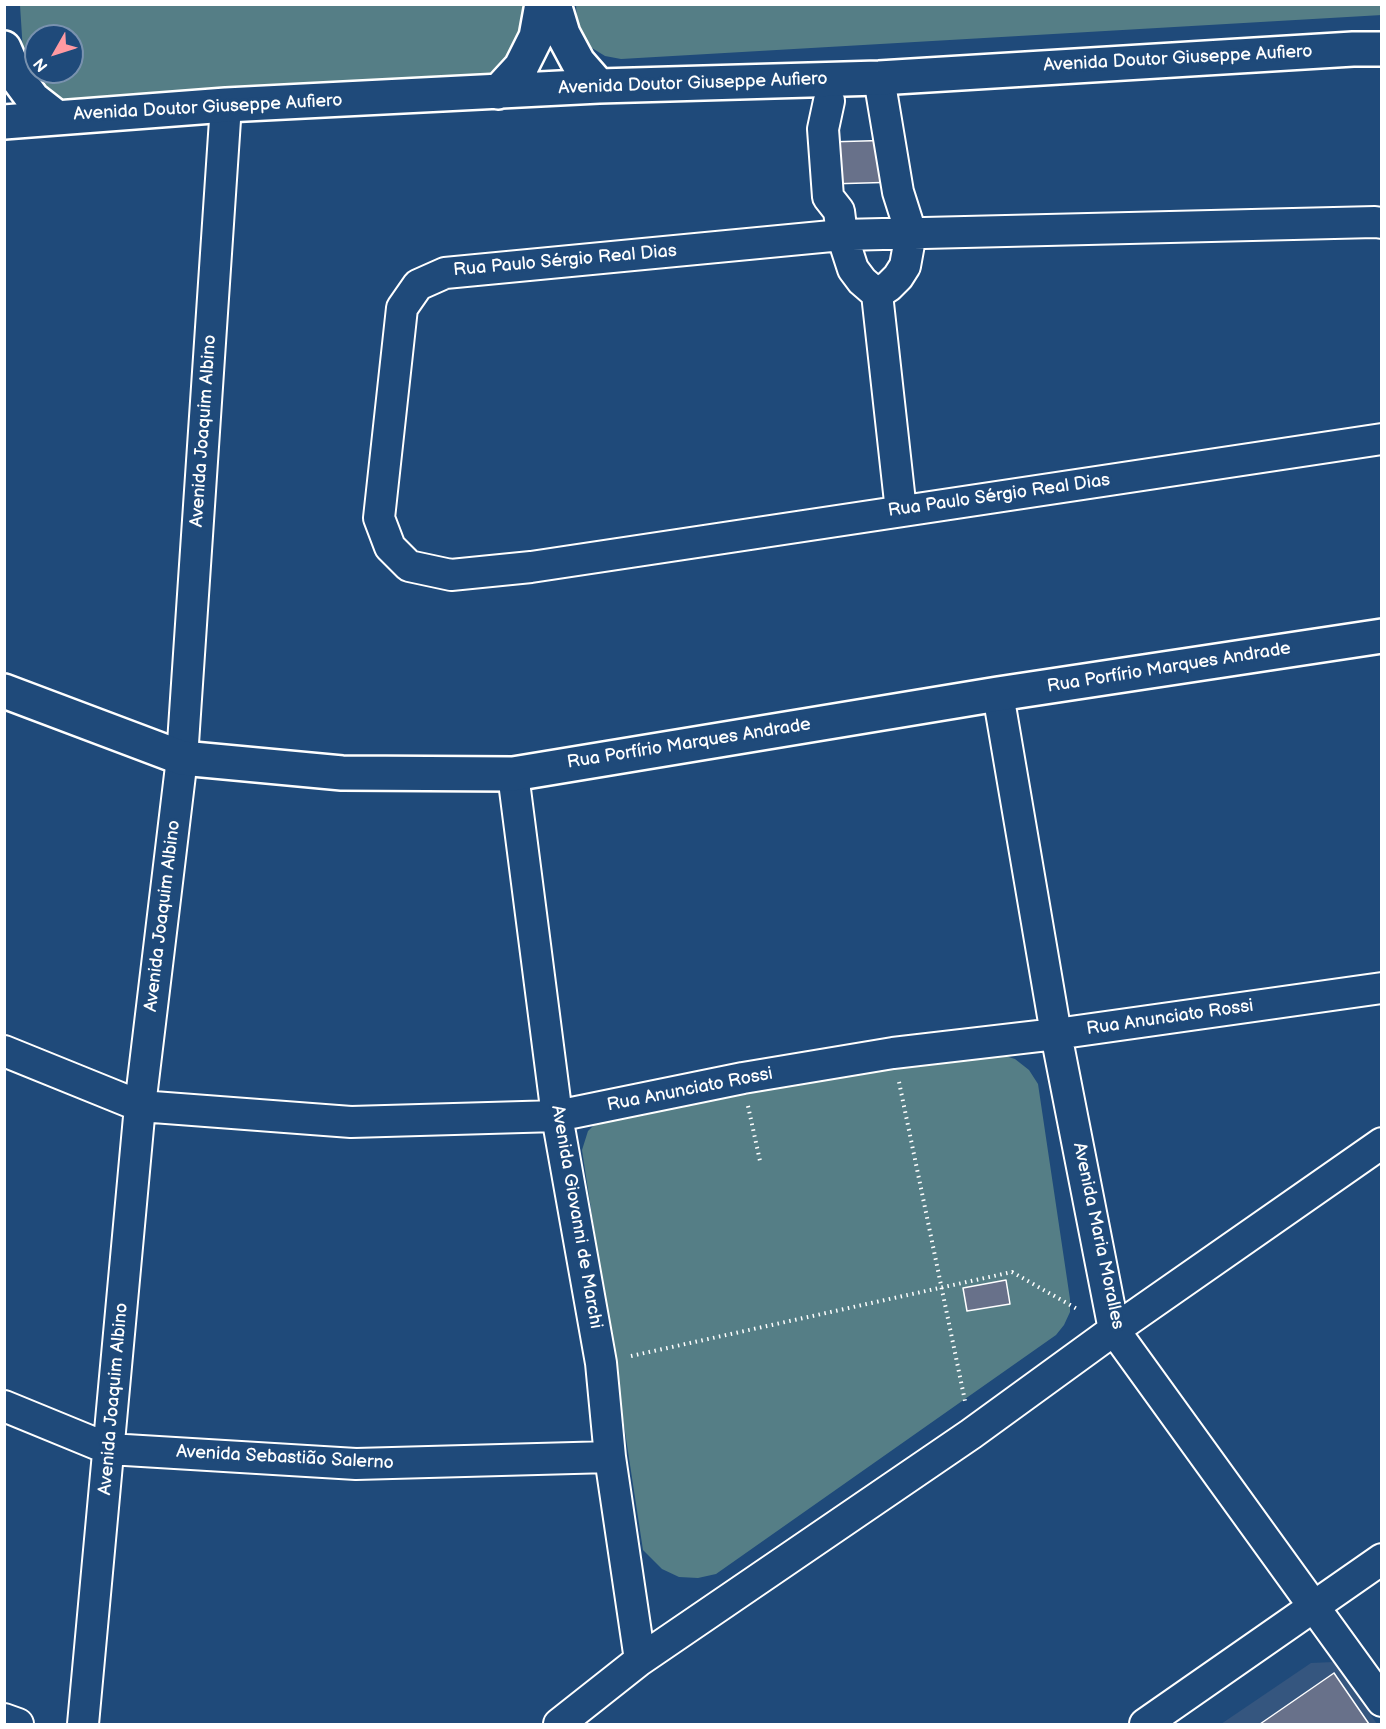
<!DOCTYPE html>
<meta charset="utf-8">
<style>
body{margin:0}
#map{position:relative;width:1386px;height:1729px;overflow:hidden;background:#1f4a7a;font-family:"Balsamiq Sans",sans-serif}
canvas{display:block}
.frame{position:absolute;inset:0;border:6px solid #fff;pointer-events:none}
.north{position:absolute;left:24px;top:24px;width:60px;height:60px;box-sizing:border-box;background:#1f4a7a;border:2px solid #7992af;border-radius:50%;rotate:231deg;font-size:16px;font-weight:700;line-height:24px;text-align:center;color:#fff}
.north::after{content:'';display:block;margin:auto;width:21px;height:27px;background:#ff9aa2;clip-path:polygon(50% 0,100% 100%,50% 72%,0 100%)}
</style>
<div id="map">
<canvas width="1386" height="1729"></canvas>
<div class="frame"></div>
<div class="north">N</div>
</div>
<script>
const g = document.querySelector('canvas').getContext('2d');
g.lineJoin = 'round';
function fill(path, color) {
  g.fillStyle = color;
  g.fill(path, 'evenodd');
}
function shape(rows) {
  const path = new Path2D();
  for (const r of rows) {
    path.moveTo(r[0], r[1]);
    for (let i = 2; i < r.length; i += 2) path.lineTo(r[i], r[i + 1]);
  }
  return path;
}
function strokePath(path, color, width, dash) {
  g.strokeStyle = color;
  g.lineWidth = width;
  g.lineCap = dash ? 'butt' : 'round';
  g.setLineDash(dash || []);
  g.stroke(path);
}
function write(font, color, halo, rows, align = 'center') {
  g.font = font + ' "Balsamiq Sans",sans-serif';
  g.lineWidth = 6;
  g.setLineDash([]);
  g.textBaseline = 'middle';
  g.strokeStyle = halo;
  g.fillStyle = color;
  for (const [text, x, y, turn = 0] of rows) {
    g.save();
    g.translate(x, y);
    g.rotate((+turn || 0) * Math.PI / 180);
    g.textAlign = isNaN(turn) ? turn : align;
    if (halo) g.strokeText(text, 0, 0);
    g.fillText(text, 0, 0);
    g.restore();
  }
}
fill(shape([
 [1334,1662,1377,1724,1221,1724,1311,1663]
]), '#35567f');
fill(shape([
 [1381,4,1382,15,621,59,605,56,592,48,582,37,577,22,576,5],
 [20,5,527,5,528,34,493,74,484,77,53,102,24,67],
 [36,36,72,36,72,72,36,72],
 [990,1053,999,1054,1015,1059,1029,1070,1038,1084,1070,1299,1070,1312,1064,1325,1056,1335,716,1574,698,1578,679,1577,662,1569,643,1550,582,1150,588,1131,597,1122,608,1115]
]), '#557e86');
const building = shape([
 [898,140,900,182,829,184,827,142,898,140],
 [1006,1280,1010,1304,967,1311,963,1288,1006,1280],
 [1334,1673,1369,1724,1260,1724,1334,1673]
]);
fill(building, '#68718a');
strokePath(building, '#fff', 1.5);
const street = shape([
 [829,101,823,129,828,197,839,211,842,235,853,269,862,281,877,294,901,511],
 [1382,223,1375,222,842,235,445,273,418,285,402,308,379,518,390,547,409,566,451,575,531,567,1382,439],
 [877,294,889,286,898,277,905,266,911,233,898,192,879,78],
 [998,694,1056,1034,1114,1330,1382,1701],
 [513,774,557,1116,601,1363,610,1457,640,1660],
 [4,1051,140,1106,351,1122,557,1116,743,1078,893,1053,1056,1034,1382,988],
 [4,1406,109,1449,356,1464,610,1457],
 [4,1719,18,1724],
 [83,1724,140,1106,182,758,226,105],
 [559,1724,640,1660,971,1434,1114,1330,1382,1143],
 [1145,1724,1382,1559]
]);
const secondary = shape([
 [554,4,563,34,578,62,599,86],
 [4,48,16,76,33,99,56,117],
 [498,92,521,67,536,37,542,4],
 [4,122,226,105,599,86,879,78,1353,49,1382,49],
 [4,691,182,758,342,773,513,774,998,694,1382,636]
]);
strokePath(street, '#fff', 34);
strokePath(secondary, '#fff', 38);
strokePath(shape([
 [899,1082,965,1401],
 [748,1106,760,1161],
 [631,1356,1012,1272,1079,1310]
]), '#fff', 4, [1.5, 4.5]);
strokePath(street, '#1f4a7a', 30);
strokePath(secondary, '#1f4a7a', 33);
write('18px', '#fff', '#1f4a7a', [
 ["Avenida Doutor Giuseppe Aufiero",1178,59,-3],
 ["Avenida Doutor Giuseppe Aufiero",693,84,-2],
 ["Avenida Doutor Giuseppe Aufiero",208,108,-3],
 ["Rua Paulo Sérgio Real Dias",565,261,-5],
 ["Avenida Joaquim Albino",204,431,-86],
 ["Rua Paulo Sérgio Real Dias",999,496,-8],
 ["Rua Porfírio Marques Andrade",1169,668,-9],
 ["Rua Porfírio Marques Andrade",689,744,-9],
 ["Avenida Joaquim Albino",163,916,-83],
 ["Rua Anunciato Rossi",1170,1018,-8],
 ["Rua Anunciato Rossi",690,1090,-11],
 ["Avenida Giovanni de Marchi",576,1217,80],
 ["Avenida Maria Moralles",1098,1236,78],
 ["Avenida Joaquim Albino",114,1399,-85],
 ["Avenida Sebastião Salerno",285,1458,3]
]);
</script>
